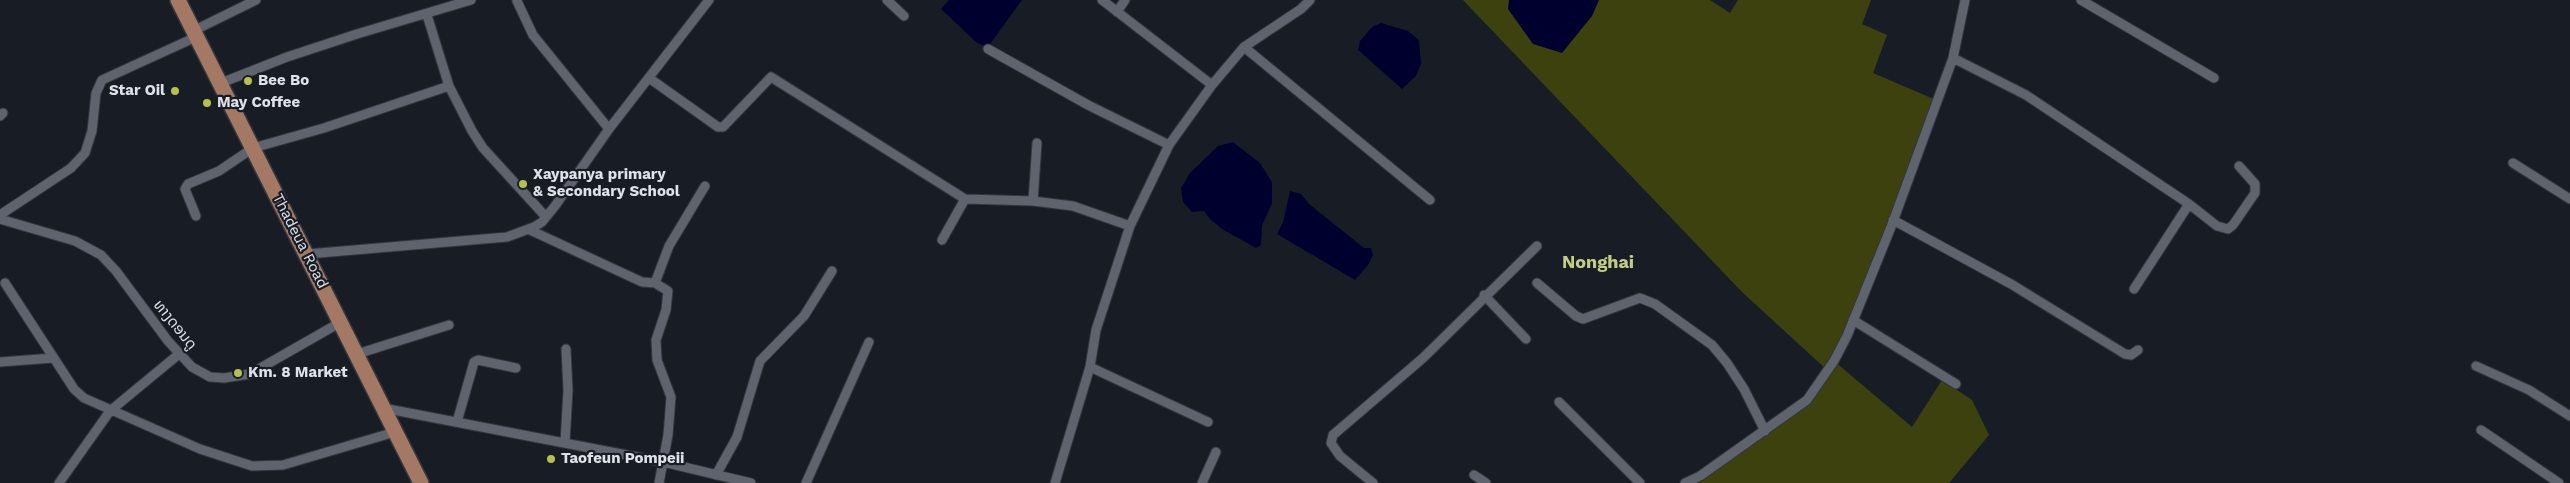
<!DOCTYPE html>
<meta charset="utf-8">
<style>
body{margin:0}
canvas{display:block;background:#181c25}
</style>
<canvas width="2570" height="483"></canvas>
<script>
const g = document.querySelector('canvas').getContext('2d');
g.lineJoin = 'round';
function fill(path, color) {
  g.fillStyle = color;
  g.fill(path, 'evenodd');
}
function shape(rows) {
  const path = new Path2D();
  for (const r of rows) {
    path.moveTo(r[0], r[1]);
    for (let i = 2; i < r.length; i += 2) path.lineTo(r[i], r[i + 1]);
  }
  return path;
}
function strokePath(path, color, width, dash) {
  g.strokeStyle = color;
  g.lineWidth = width;
  g.lineCap = dash ? 'butt' : 'round';
  g.setLineDash(dash || []);
  g.stroke(path);
}
function write(font, color, halo, rows, align = 'center') {
  g.font = font + ' "Work Sans","Noto Sans Lao",sans-serif';
  g.lineWidth = 4.5;
  g.setLineDash([]);
  g.textBaseline = 'middle';
  g.strokeStyle = halo;
  g.fillStyle = color;
  for (const [text, x, y, turn = 0] of rows) {
    g.save();
    g.translate(x, y);
    g.rotate((+turn || 0) * Math.PI / 180);
    g.textAlign = isNaN(turn) ? turn : align;
    if (halo) g.strokeText(text, 0, 0);
    g.fillText(text, 0, 0);
    g.restore();
  }
}
fill(shape([
 [1463,0,1710,0,1730,13,1738,0,1871,0,1862,24,1887,35,1873,73,1936,100,1834,361,1912,427,1942,380,1972,400,1989,435,1949,483,1699,483,1694,477,1723,460,1808,394,1827,370,1742,292]
]), '#3d410e');
fill(shape([
 [949,0,1022,0,988,47,977,43,941,9],
 [1509,0,1599,0,1592,16,1562,53,1533,44,1508,9],
 [1381,23,1408,31,1419,40,1421,64,1416,76,1402,89,1358,50,1360,41,1372,27],
 [1233,142,1260,163,1272,182,1272,203,1262,226,1261,245,1256,248,1222,229,1210,219,1204,211,1192,212,1183,202,1181,188,1190,173,1218,146],
 [1290,191,1301,194,1309,204,1364,248,1371,248,1373,255,1368,265,1355,280,1277,234,1283,222]
]), '#00002f');
const minor = shape([
 [887,0,904,16],
 [1102,0,1212,85],
 [2081,0,2214,78],
 [517,1,533,35,609,129],
 [1117,12,1125,0],
 [427,15,449,86,472,131,483,148,546,217],
 [193,31,256,0],
 [1244,47,1430,200],
 [988,49,1088,105,1169,145],
 [1953,58,2026,95,2189,204,2217,226,2228,229,2233,225,2255,193,2255,184,2239,166],
 [649,78,718,127,723,127,771,77,965,199,1033,201,1073,206,1130,226],
 [221,83,287,57,357,34,471,0],
 [0,116,3,113],
 [2513,163,2570,199],
 [1033,201,1037,143],
 [0,215,71,168,85,153,92,131,96,93,102,80,196,37],
 [196,216,185,189,188,184,219,171,253,148,324,128,449,86],
 [0,219,75,241,101,255,116,271,168,341,192,367,210,377,224,378,250,374,341,322],
 [1893,220,2011,284,2125,354,2131,355,2138,350],
 [530,230,642,282,655,283,668,291,666,310,656,340,657,360,671,397,668,435,659,483],
 [942,240,965,199],
 [307,254,507,237,534,227,542,222,555,206,609,129,709,0],
 [5,283,74,389,84,398,200,449,252,466,283,465,395,432],
 [655,283,669,246,705,186],
 [1537,283,1576,316,1583,319,1640,298,1655,304,1712,345,1727,363,1744,389,1765,431],
 [2134,289,2189,204],
 [1484,295,1526,339],
 [1853,320,1956,384],
 [357,354,449,325],
 [0,362,53,358],
 [2476,366,2529,390,2570,416],
 [1090,367,1208,422],
 [1559,402,1640,483],
 [383,408,663,462,751,483],
 [457,422,474,362,478,360,516,368],
 [2481,430,2559,483],
 [565,443,568,390,566,349],
 [716,475,737,437,760,361,804,316,832,271],
 [1474,475,1486,483],
 [59,483,110,411,179,354],
 [806,483,869,342],
 [1055,483,1090,367,1096,330,1130,226,1169,145,1212,85,1244,47,1301,9,1310,0],
 [1202,483,1216,452],
 [1373,483,1340,456,1331,443,1333,435,1423,358,1537,246],
 [1685,483,1700,476,1807,400,1834,361,1847,336,1891,227,1953,58,1965,0]
]);
const primary = shape([
 [178,0,421,483]
]);
strokePath(minor, '#34363e', 11);
strokePath(primary, '#34363e', 18);
strokePath(minor, '#5e636e', 9);
strokePath(primary, '#a37964', 15);
for (const [x, y, r, color] of [
 [248,81,5,"#b5c249"],
 [175,91,5,"#b5c249"],
 [207,103,5,"#b5c249"],
 [523,184,5,"#b5c249"],
 [238,373,5,"#b5c249"],
 [551,459,5,"#b5c249"]
]) {
  const dot = new Path2D();
  dot.arc(x, y, r, 0, 2 * Math.PI);
  g.fillStyle = color;
  g.fill(dot);
  strokePath(dot, '#181c25', 2);
}
write('bold 15px', '#dee1e7', '#181c25', [
 ["Bee Bo",258,81],
 ["Star Oil",165,91,"right"],
 ["May Coffee",217,103],
 ["Xaypanya primary",533,175],
 ["& Secondary School",533,192],
 ["Km. 8 Market",248,373],
 ["Taofeun Pompeii",561,459]
], 'left');
write('15px', '#dee1e7', '#181c25', [
 ["Thadeua Road",300,241,63],
 ["ທາງດອນດູ",175,325,51]
]);
write('bold 18px', '#c3cd81', '#181c25', [
 ["Nonghai",1598,263]
]);
</script>
